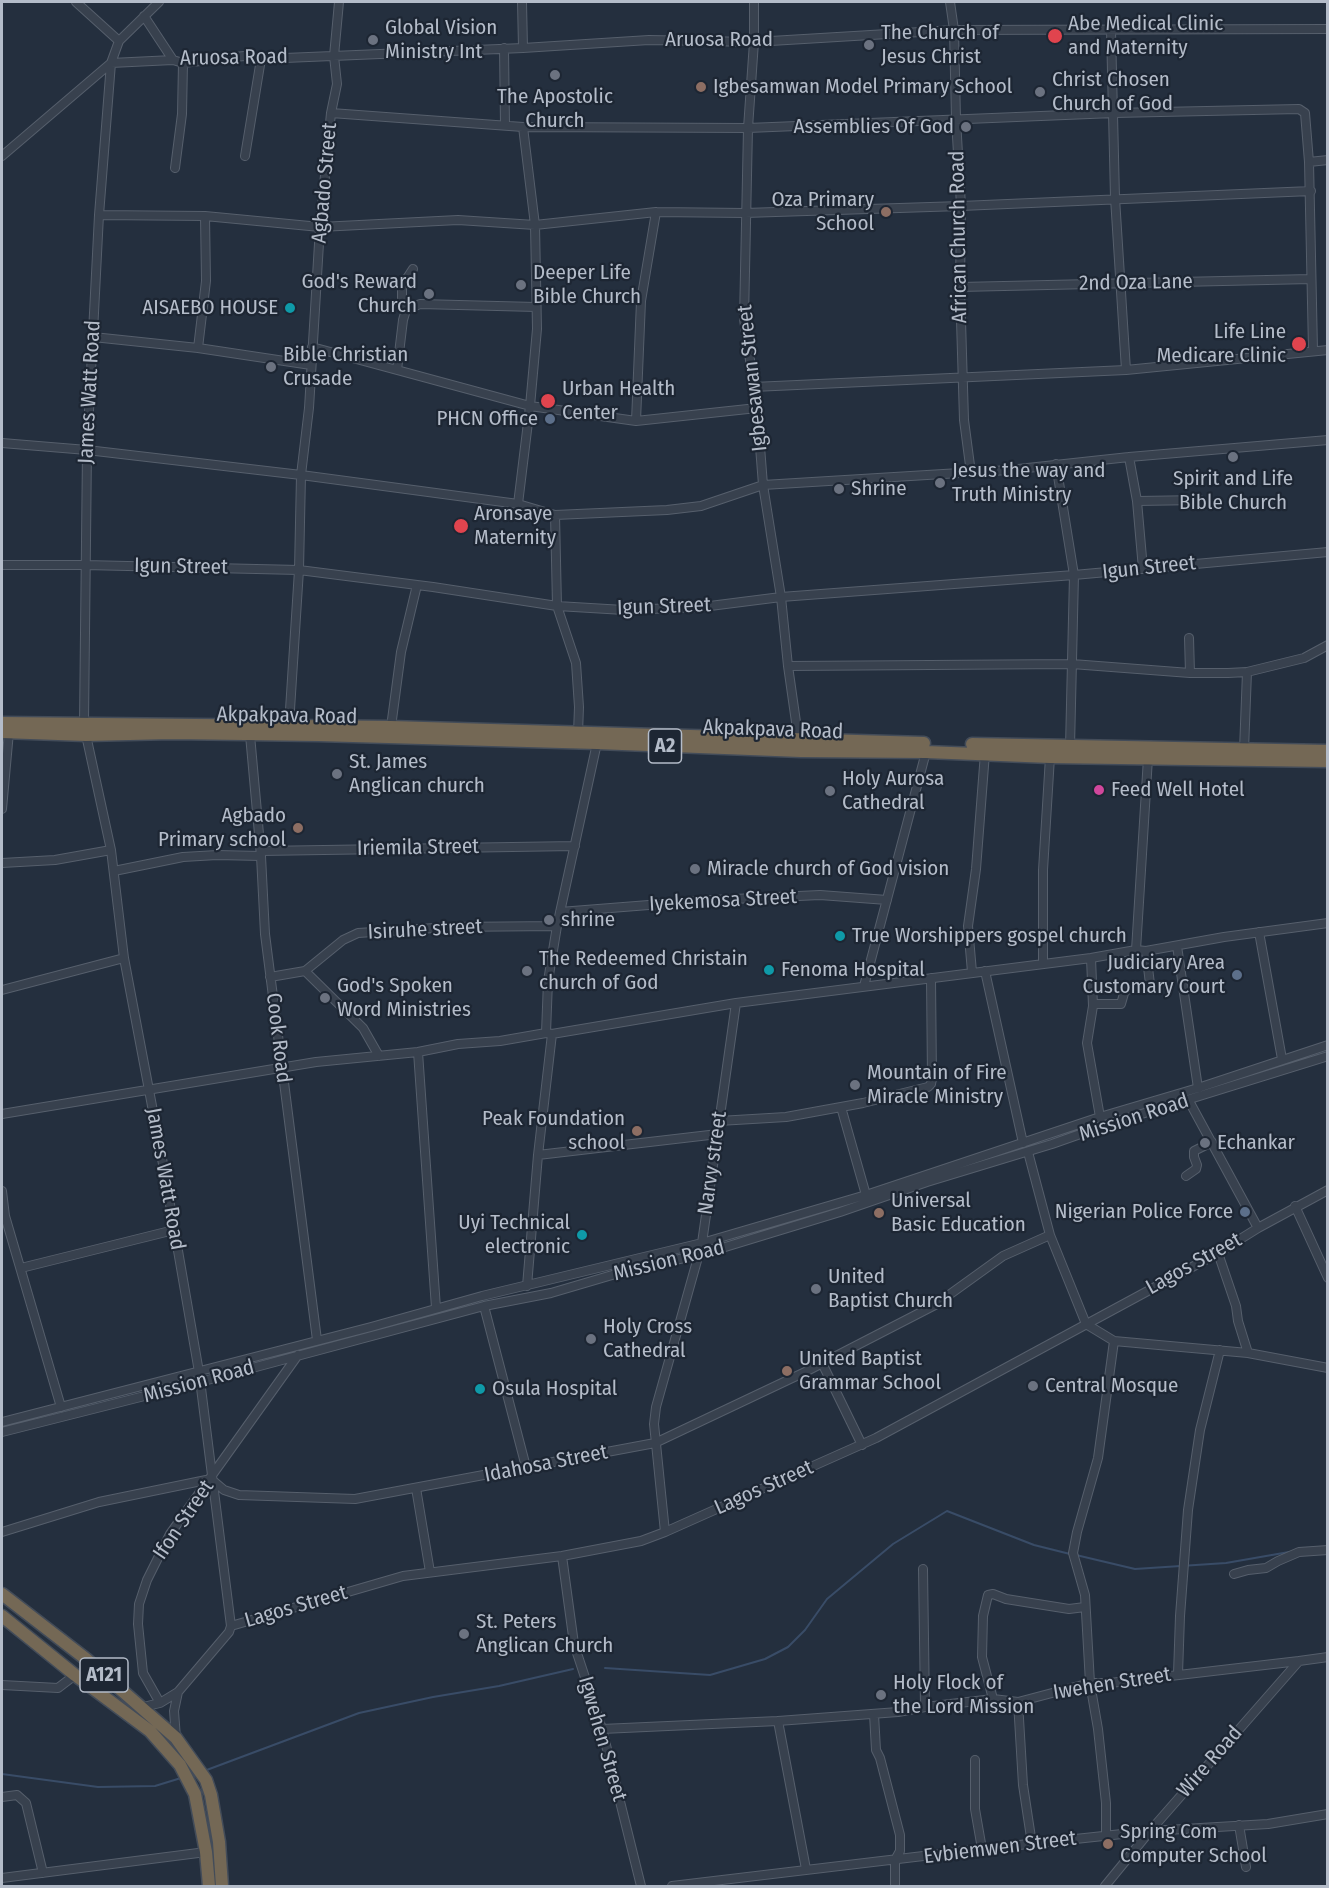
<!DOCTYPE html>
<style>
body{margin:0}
#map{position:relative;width:1329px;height:1888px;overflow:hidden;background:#242f3e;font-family:"Fira Sans Condensed",sans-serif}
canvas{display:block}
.frame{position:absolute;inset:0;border:3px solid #b4bcc9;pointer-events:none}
</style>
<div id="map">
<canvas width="1329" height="1888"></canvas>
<div class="frame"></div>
</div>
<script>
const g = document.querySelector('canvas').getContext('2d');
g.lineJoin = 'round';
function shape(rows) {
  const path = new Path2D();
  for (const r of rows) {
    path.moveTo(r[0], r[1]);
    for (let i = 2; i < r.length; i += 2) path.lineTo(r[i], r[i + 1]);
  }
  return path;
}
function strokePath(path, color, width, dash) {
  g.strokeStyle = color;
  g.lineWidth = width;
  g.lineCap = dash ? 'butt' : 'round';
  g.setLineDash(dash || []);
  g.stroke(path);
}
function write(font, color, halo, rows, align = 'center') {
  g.font = font + ' "Fira Sans Condensed",sans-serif';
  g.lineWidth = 4.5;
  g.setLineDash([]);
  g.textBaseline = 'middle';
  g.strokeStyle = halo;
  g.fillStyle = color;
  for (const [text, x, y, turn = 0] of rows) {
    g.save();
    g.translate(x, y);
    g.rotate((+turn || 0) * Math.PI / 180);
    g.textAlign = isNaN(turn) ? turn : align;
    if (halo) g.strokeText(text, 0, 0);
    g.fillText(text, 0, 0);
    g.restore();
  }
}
strokePath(shape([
 [1076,1555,1135,1569,1226,1563,1289,1552],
 [605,1668,710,1675,765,1659,788,1647,805,1630,827,1599,893,1544,947,1511,1034,1545,1070,1554],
 [204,1771,359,1713,433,1697,499,1686,573,1669],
 [2,1774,98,1787,155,1786,181,1778]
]), '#394c67', 2);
const minor = shape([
 [76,2,119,41],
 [522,2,523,48],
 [754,2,754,42,748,128,744,319,757,408,763,485,781,597,788,666,799,743],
 [950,2,954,30,956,119,961,206,960,287,964,420,971,473],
 [144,16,173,60],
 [1111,30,1115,198,1126,370],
 [504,48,505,125],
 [331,113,523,127,748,128,1114,113,1299,109,1305,113,1309,162,1313,350],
 [2,156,111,63,119,41,159,2],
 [245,156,261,59],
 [1309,162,1328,160],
 [175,168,182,114,183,63],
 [99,215,205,216,320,227,458,220,535,225,656,212,745,213,961,206,1311,191],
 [960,287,1311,279],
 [406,310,402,304,402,286,413,269],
 [93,337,198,348,311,365],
 [312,347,530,406,636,421,757,408],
 [198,348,206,281,205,216],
 [397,370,403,320,406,310,420,304,536,307],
 [753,387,1126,370,1328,350],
 [636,421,641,301,656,212],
 [2,443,87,450,301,475,518,504,555,515,667,510,701,506,763,485,1009,470,1129,457,1328,440],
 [1129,457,1137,501,1143,569],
 [1056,464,1074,575,1070,747],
 [1137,501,1200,500],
 [518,504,530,406,537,329,535,225,523,127],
 [555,515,557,606,576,663,579,707,578,733],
 [2,565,85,565,299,570,433,587,557,606,624,610,702,607,781,597,1074,575,1328,552],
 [1189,638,1190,673],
 [788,666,1072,664,1190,673,1228,673,1247,672,1304,658,1328,645],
 [84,723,87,450,99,215,111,63,173,60,183,63,244,56,261,59,523,48,649,40,754,42,954,30,1328,29],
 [289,725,299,570,301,475,309,408,320,227,331,113,337,84,334,56,339,2],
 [391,727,401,652,417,585],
 [86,735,111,850,124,958,163,1164,199,1372,231,1626],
 [250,735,261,856,265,934,317,1340],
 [1244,750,1247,672],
 [2,809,9,732],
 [261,851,575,846],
 [2,863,55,860,111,850],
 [114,871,183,857,217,855,261,856],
 [560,912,712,900,820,895,887,900],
 [1259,932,1282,1059],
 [1177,946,1198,1088],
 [1136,950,1148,758],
 [1091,958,1093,1006,1087,1043,1100,1117],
 [1043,963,1043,870,1050,757],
 [305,971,363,1028,379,1056],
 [985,971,1023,1143],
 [972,972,968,926,976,869,985,753],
 [270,977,305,971,343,940,358,933,450,927,557,926],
 [864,986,926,752],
 [2,990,124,958],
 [1093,1004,1121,1004,1125,990,1147,987,1150,984,1146,951],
 [546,1033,548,981,557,926,597,743],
 [418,1052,436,1308],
 [1189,1101,1258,1228],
 [841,1107,866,1195],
 [2,1114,316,1062,418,1052,458,1044,500,1041,546,1033,552,1034,736,1003,1091,958,1136,950,1146,951,1224,937,1328,923],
 [719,1121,786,1117,863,1103,928,1087,931,1084,932,1079,931,978],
 [1028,1152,1050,1235,1086,1324,1114,1341,1248,1353,1328,1368],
 [538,1155,718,1134],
 [1186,1176,1196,1169,1197,1165,1194,1157,1194,1151,1212,1142],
 [2,1191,5,1216,61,1407],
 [1295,1206,1328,1278],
 [1218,1253,1236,1306,1238,1321,1248,1353],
 [21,1268,174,1230],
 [527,1286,538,1155,552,1034],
 [484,1306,526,1467],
 [822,1363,862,1445],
 [2,1422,371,1327,482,1296,702,1243,866,1195,1100,1117,1198,1088,1328,1045],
 [2,1432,200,1382,484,1306,551,1293,636,1268,699,1255,840,1212,927,1182,1052,1144,1106,1125,1328,1056],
 [416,1488,430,1572],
 [2,1532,99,1502,211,1479,224,1490,239,1495,355,1499,655,1443,805,1372,935,1305,1003,1256,1050,1235],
 [665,1532,654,1424,656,1407,702,1243,736,1003],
 [562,1556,574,1644,602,1729,641,1886],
 [923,1569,925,1707],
 [1234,1574,1248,1570,1266,1568,1278,1561,1299,1552,1328,1550],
 [1178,1674,1180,1616,1188,1510,1200,1430,1220,1350],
 [2,1685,58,1688,75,1675],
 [993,1699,982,1657,983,1616,988,1595,993,1594,1006,1599,1069,1609,1085,1607],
 [1018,1702,1023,1785,1032,1844],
 [160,1703,143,1673,138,1624,139,1604,147,1580,170,1534,298,1355],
 [143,1707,160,1703,178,1692,229,1632,231,1626,403,1576,562,1556,641,1541,665,1532,876,1438,1218,1253,1258,1228,1328,1190],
 [874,1714,876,1750,880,1758,900,1835,900,1851,895,1860,895,1886],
 [778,1721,806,1869],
 [602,1729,778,1721,898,1712,925,1707,993,1699,1018,1702,1090,1683,1110,1683,1299,1661],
 [176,1738,174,1711,178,1692],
 [975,1760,975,1809,982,1849],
 [2,1797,17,1795,26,1803,43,1873],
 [1239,1825,1246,1867],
 [1106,1835,1106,1803,1098,1729,1090,1683,1085,1595,1073,1553,1077,1532,1098,1458,1114,1341],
 [2,1878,206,1852],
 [672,1886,982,1849,1150,1831,1268,1824,1328,1814],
 [1105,1886,1150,1831,1299,1661,1328,1657]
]);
const highway = shape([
 [2,723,391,727,924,743],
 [2,732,86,735,172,733,318,735,597,743,801,751,926,752,1050,757,1328,761],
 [972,744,1328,751],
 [2,1594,86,1659,176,1738,206,1780,211,1795,219,1842,222,1886],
 [2,1616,75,1675,150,1731,180,1765,195,1794,206,1852,209,1886]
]);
strokePath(minor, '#565f6c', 10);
strokePath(highway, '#434c59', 15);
strokePath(minor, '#38414e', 8);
strokePath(highway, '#746855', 12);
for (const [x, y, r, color] of [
 [1055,36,8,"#e0444e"],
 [373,40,6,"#6b7280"],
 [869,45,6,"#6b7280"],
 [555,75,6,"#6b7280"],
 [701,87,6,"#8d6e63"],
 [1040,92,6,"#6b7280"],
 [966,127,6,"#6b7280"],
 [886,212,6,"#8d6e63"],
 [521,285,6,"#6b7280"],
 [429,294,6,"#6b7280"],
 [290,308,6,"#0f9aa8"],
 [1299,344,8,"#e0444e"],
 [271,367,6,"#6b7280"],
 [548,401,8,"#e0444e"],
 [550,419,6,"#5c6f8a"],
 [1233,457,6,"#6b7280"],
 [940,483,6,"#6b7280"],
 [839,489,6,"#6b7280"],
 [461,526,8,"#e0444e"],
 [337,774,6,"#6b7280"],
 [1099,790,6,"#d1479c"],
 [830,791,6,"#6b7280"],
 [298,828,6,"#8d6e63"],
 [695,869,6,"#6b7280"],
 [549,920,6,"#6b7280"],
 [840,936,6,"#0f9aa8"],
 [769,970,6,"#0f9aa8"],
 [527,971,6,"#6b7280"],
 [1237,975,6,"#5c6f8a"],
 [325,998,6,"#6b7280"],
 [855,1085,6,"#6b7280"],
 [637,1131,6,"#8d6e63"],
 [1205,1143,6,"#6b7280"],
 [1245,1212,6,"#5c6f8a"],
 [879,1213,6,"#8d6e63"],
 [582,1235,6,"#0f9aa8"],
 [816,1289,6,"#6b7280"],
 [591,1339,6,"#6b7280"],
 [787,1371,6,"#8d6e63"],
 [1033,1386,6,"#6b7280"],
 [480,1389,6,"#0f9aa8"],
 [464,1634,6,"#6b7280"],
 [881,1695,6,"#6b7280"],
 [1108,1844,6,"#8d6e63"]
]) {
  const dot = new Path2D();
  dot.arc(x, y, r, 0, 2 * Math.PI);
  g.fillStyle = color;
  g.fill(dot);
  strokePath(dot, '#1d2633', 2);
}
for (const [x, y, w] of [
 [665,746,33],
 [104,1675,48]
]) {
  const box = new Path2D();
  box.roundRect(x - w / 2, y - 17, w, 34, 4.5);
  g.fillStyle = '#1d2633';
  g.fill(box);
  strokePath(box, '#b4bcc9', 1.5);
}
write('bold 20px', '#b4bcc9', null, [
 ["A2",665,746],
 ["A121",104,1675]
]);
write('21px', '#b4bcc9', '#1d2633', [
 ["Abe Medical Clinic",1068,24],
 ["and Maternity",1068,48],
 ["Global Vision",385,28],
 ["Ministry Int",385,52],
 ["The Church of",881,33],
 ["Jesus Christ",881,57],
 ["Christ Chosen",1052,80],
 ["Church of God",1052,104],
 ["Igbesamwan Model Primary School",713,87],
 ["The Apostolic",555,97,"center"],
 ["Church",555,121,"center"],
 ["Assemblies Of God",954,127,"right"],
 ["Oza Primary",874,200,"right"],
 ["School",874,224,"right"],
 ["Deeper Life",533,273],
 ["Bible Church",533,297],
 ["God's Reward",417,282,"right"],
 ["Church",417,306,"right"],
 ["AISAEBO HOUSE",278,308,"right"],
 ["Life Line",1286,332,"right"],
 ["Medicare Clinic",1286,356,"right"],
 ["Bible Christian",283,355],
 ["Crusade",283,379],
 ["Urban Health",562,389],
 ["Center",562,413],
 ["PHCN Office",538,419,"right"],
 ["Jesus the way and",952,471],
 ["Truth Ministry",952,495],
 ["Spirit and Life",1233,479,"center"],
 ["Bible Church",1233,503,"center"],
 ["Shrine",851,489],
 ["Aronsaye",474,514],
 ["Maternity",474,538],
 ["St. James",349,762],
 ["Anglican church",349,786],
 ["Holy Aurosa",842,779],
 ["Cathedral",842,803],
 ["Feed Well Hotel",1111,790],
 ["Agbado",286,816,"right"],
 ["Primary school",286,840,"right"],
 ["Miracle church of God vision",707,869],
 ["shrine",561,920],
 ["True Worshippers gospel church",852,936],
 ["The Redeemed Christain",539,959],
 ["church of God",539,983],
 ["Judiciary Area",1225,963,"right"],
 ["Customary Court",1225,987,"right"],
 ["Fenoma Hospital",781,970],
 ["God's Spoken",337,986],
 ["Word Ministries",337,1010],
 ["Mountain of Fire",867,1073],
 ["Miracle Ministry",867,1097],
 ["Peak Foundation",625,1119,"right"],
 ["school",625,1143,"right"],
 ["Echankar",1217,1143],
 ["Universal",891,1201],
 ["Basic Education",891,1225],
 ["Nigerian Police Force",1233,1212,"right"],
 ["Uyi Technical",570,1223,"right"],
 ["electronic",570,1247,"right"],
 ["United",828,1277],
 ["Baptist Church",828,1301],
 ["Holy Cross",603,1327],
 ["Cathedral",603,1351],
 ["United Baptist",799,1359],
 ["Grammar School",799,1383],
 ["Central Mosque",1045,1386],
 ["Osula Hospital",492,1389],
 ["St. Peters",476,1622],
 ["Anglican Church",476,1646],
 ["Holy Flock of",893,1683],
 ["the Lord Mission",893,1707],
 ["Spring Com",1120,1832],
 ["Computer School",1120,1856]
], 'left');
write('21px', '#b4bcc9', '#1d2633', [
 ["Aruosa Road",719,40],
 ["Aruosa Road",234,58,-1],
 ["Agbado Street",325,183,-85],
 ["African Church Road",959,237,-91],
 ["2nd Oza Lane",1136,283,-1],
 ["Igbesawan Street",753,378,-96],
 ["James Watt Road",90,392,-87],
 ["Igun Street",181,567,1],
 ["Igun Street",1149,568,-6],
 ["Igun Street",664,607,-2],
 ["Akpakpava Road",287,716,1],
 ["Akpakpava Road",773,730,2],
 ["Iriemila Street",418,848,-1],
 ["Iyekemosa Street",723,901,-3],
 ["Isiruhe street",425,930,-3],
 ["Cook Road",278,1038,83],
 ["Mission Road",1134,1118,-18],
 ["Narvy street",713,1163,-82],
 ["James Watt Road",165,1179,80],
 ["Mission Road",669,1261,-14],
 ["Lagos Street",1194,1264,-29],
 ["Mission Road",199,1382,-15],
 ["Idahosa Street",546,1464,-11],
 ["Lagos Street",764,1488,-24],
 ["Ifon Street",184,1520,-56],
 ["Lagos Street",296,1607,-16],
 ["Iwehen Street",1112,1684,-9],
 ["Igwehen Street",602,1739,74],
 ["Wire Road",1210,1762,-49],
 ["Evbiemwen Street",1000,1848,-7]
]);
</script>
